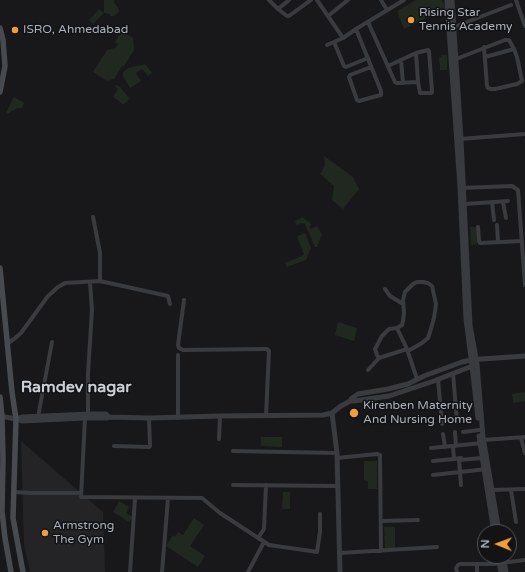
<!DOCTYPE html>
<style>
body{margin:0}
#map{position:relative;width:525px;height:572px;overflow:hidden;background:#18181a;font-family:"Varela Round",sans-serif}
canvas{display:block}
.north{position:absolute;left:477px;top:524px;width:40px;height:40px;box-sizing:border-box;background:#131315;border:1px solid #4f5257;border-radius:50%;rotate:271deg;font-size:11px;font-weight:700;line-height:16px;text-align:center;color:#aab1ba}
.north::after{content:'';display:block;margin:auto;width:14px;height:18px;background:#f19d39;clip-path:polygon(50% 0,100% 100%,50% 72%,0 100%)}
</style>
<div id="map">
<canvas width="525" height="572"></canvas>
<div class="north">N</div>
</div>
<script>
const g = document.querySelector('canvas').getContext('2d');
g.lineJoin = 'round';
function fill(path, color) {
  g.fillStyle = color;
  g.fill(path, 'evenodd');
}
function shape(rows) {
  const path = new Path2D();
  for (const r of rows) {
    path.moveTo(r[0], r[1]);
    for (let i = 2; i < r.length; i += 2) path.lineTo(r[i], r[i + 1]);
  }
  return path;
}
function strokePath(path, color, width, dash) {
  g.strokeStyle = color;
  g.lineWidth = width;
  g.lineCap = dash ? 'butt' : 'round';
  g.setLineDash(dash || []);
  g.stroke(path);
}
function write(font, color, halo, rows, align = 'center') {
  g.font = font + ' "Varela Round",sans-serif';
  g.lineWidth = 3;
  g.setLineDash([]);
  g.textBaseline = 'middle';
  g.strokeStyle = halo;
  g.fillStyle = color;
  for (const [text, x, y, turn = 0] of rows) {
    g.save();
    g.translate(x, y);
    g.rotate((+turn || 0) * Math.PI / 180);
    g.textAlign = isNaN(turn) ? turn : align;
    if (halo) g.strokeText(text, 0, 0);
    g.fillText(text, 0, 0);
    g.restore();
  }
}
fill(shape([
 [21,441,103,512,105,572,30,572,24,544]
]), '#242427');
fill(shape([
 [104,0,114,0,114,2,119,9,119,12,114,16,110,16,110,14,107,14,107,13,104,13,93,24,89,20,99,9,104,13],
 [416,0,442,0,446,8,404,29,397,11],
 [122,31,133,38,134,50,124,66,122,66,114,79,107,81,93,72,107,50,115,48,118,44,115,42],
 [441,55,447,55,447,70,440,70,439,57,441,57],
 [145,64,152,73,148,76,142,69,136,73,141,81,130,88,123,76,123,72,128,68],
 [116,85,120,87,129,98,127,102,123,104,113,97,118,89,115,86],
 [14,97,24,103,22,108,18,108,12,111,8,114,6,113],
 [324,156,353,177,359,189,343,209,332,200,334,186,320,174,325,165],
 [303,217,304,219,305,219,308,222,309,221,311,225,309,226,311,229,317,226,322,234,317,247,315,247,305,224,304,223,302,224,301,223,297,225,295,221],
 [470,227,476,227,477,244,471,245],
 [305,233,311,248,306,260,287,267,285,263,304,255,297,236],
 [338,322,357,328,354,341,335,335],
 [525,392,525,401,513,403,512,394],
 [261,437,282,437,282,447,261,446],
 [364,461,377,461,377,489,368,489,368,481,364,480],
 [283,492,290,492,290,509,282,509],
 [119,501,129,507,126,513,133,517,129,522,113,512],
 [194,518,204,525,190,546,205,556,198,567,166,546,173,535,175,537,178,532,183,535],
 [384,527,395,527,395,548,385,548]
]), '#202820');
strokePath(shape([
 [269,0,278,9,287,16,289,16,311,0],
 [317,0,343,38],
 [381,0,387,10],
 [516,0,525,26],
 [278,9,289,0],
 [328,16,348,0],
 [368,22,395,82,397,83,418,82,416,53],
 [454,27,511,5],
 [356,29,381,91,381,95,377,96,359,101,357,100,349,77,350,75,371,67],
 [334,42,344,66,346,67,368,58],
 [327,45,343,38,356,29,404,0],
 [484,47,487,86,488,88,491,89,495,89,517,84,522,81,517,57,514,49,485,57],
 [456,59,505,40,509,40,514,49],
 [401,60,403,83],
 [388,66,416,53,428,50,429,51,432,92,431,93,420,93,418,82],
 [460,139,525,134],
 [461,188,512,186,518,190,525,285],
 [492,202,494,220],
 [503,202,506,218],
 [465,204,508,201],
 [497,225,498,242],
 [478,227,479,241,480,243,522,241],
 [100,281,168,296,170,304],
 [385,289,390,296,403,304],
 [184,300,178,345,179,348,183,350,264,349,267,349,269,351,266,416],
 [397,328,407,349,417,379],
 [8,343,14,339,21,333,48,296,58,287,65,283,100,281,100,253,93,217],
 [407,349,379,358,377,355,375,349,382,336,389,329,397,328,402,325,403,321,404,313,403,300,405,292,413,284,417,282,423,282,428,283,432,286,436,304,434,318,430,332,428,338,422,343,408,351],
 [368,370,379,358],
 [453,373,457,422],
 [438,379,442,424],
 [88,414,88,374,92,310,90,282],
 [38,417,52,342],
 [85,418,81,497,202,498,220,513,269,545,311,551,317,552,320,532,320,514],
 [178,418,178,355],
 [455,432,456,446],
 [463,432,479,430],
 [443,434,445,447],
 [521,438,525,453],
 [219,439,220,416],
 [483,440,525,437],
 [114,446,149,447,150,446,149,418],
 [453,446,454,459,461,458],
 [431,448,483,443],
 [233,451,337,453],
 [337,458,377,454,380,455,381,551],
 [433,461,454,459],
 [433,475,487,469],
 [233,485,338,486],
 [461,485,459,460,482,458],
 [492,490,525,489],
 [511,490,516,522],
 [14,492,32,493,81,493],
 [381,521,418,520],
 [258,538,264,529,266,485],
 [340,553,437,547],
 [130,572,135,498],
 [162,572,168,498],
 [248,572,264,542],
 [457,572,456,568,458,565,460,564,493,564,525,560],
 [477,572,477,565]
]), '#393b3f', 4);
strokePath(shape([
 [447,0,460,187,466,319,472,366,478,418],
 [452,0,461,139,470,325,477,364,483,437,499,532],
 [350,401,354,401,389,396,434,381,475,365],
 [332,413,337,453,340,572],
 [0,416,16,419,22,421,85,418,107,418,109,417,149,418,220,416,323,415,332,413,341,406,350,401,352,398,358,394,388,389,408,384,424,376,462,362,476,359,482,359,525,356],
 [16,419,22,417,90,414,106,414,109,417],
 [479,436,484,469,494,532],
 [498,556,501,572],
 [503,556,506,572]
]), '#393b3f', 5);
strokePath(shape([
 [0,28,3,40,5,66,0,92],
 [0,268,12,392,16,419,13,518,23,572],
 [0,397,2,417,3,459,2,511,5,538,11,572]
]), '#474a4f', 5.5);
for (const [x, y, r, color] of [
 [411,20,4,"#f19d39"],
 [15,30,4,"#f19d39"],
 [354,413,5,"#f19d39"],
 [45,533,4,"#f19d39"]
]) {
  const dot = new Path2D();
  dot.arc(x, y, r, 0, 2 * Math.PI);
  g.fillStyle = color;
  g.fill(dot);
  strokePath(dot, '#131315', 1.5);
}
write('12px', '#aab1ba', '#131315', [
 ["Rising Star",419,13],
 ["Tennis Academy",419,27],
 ["ISRO, Ahmedabad",23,30],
 ["Kirenben Maternity",363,406],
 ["And Nursing Home",363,420],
 ["Armstrong",53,526],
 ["The Gym",53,540]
], 'left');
write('bold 16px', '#cbcfd6', '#131315', [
 ["Ramdev nagar",76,388]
]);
</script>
